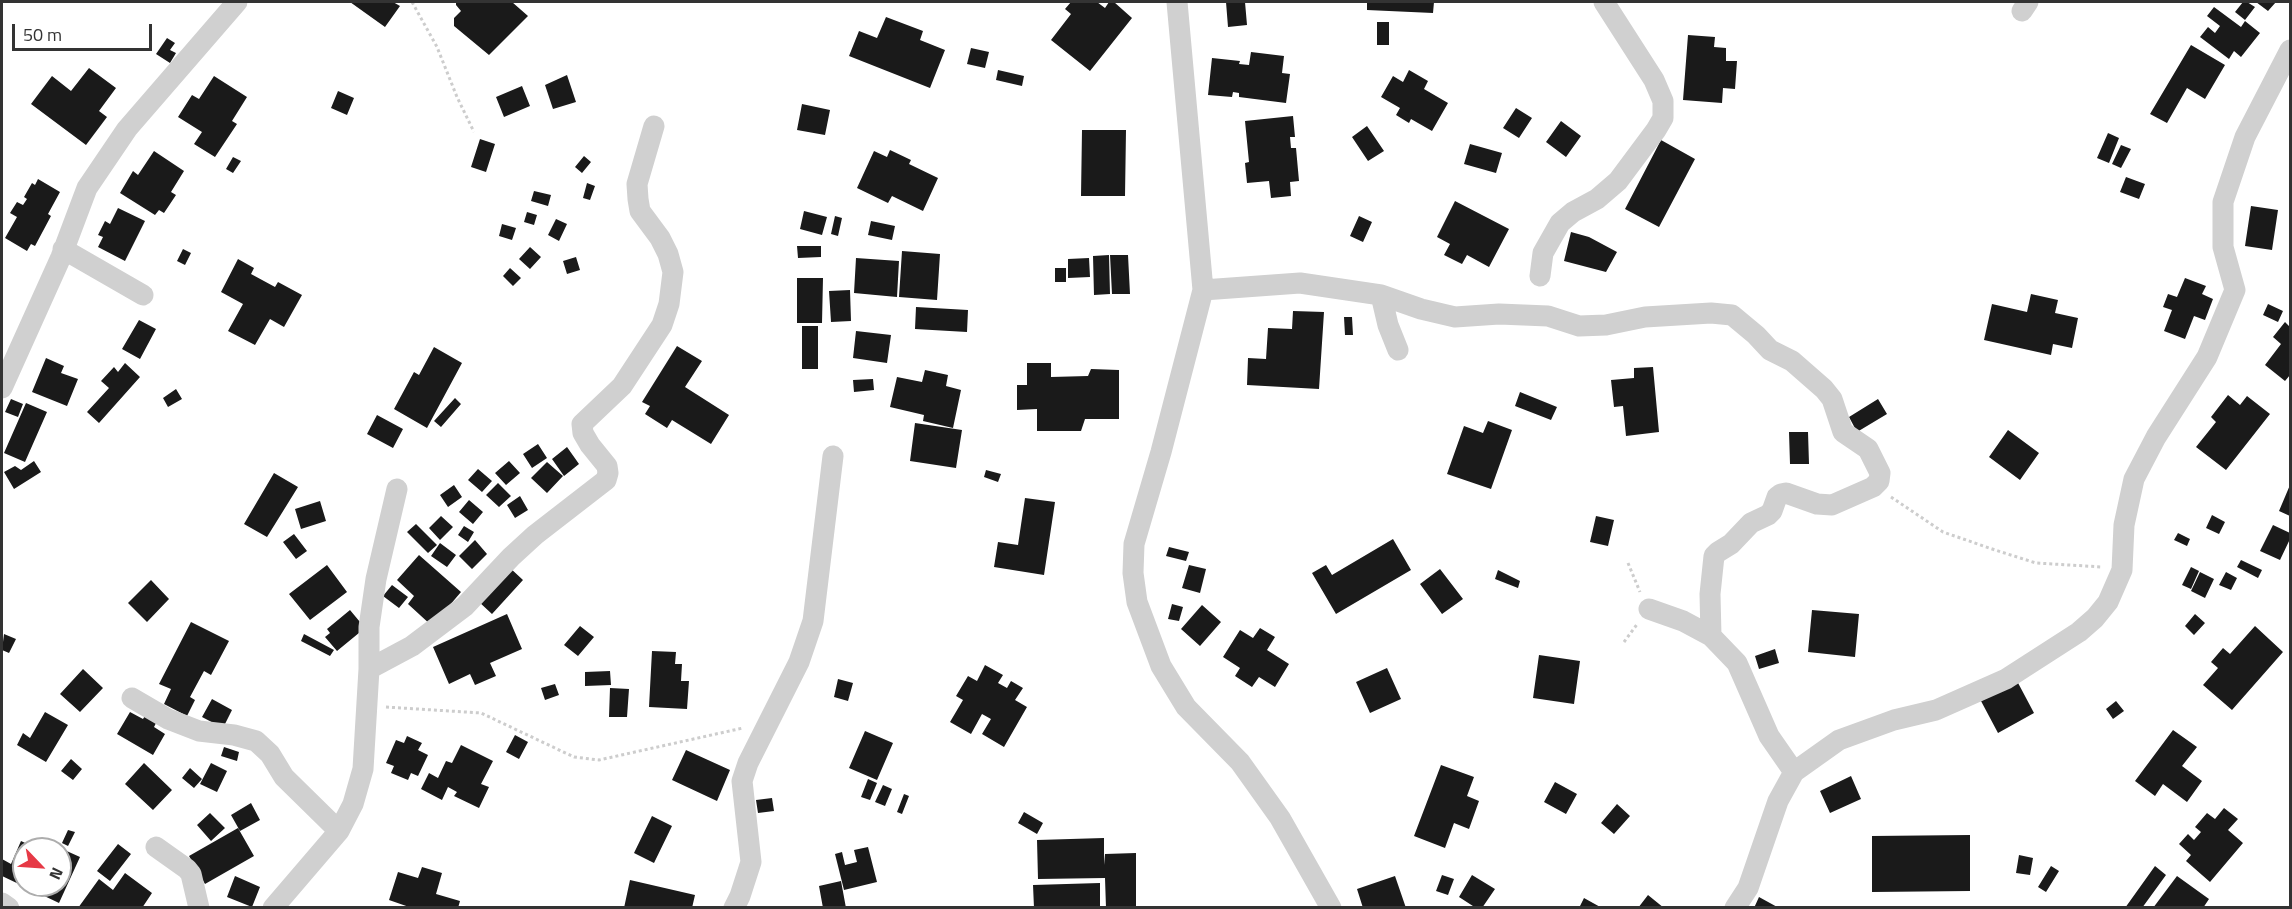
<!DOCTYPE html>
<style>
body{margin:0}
#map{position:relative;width:2292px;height:909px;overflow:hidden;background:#fff;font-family:"Titillium Web",sans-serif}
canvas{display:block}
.frame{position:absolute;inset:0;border:3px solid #333;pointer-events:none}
.north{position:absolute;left:12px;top:837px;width:60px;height:60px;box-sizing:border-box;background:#fff;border:2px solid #adadad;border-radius:50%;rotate:115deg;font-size:16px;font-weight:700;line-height:24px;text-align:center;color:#333}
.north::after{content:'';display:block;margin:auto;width:21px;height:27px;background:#e63946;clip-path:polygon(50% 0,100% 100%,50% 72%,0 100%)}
.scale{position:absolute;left:12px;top:24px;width:140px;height:27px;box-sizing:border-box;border:3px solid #333;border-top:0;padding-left:8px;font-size:18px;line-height:21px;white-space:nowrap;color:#333;-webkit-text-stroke:4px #fff;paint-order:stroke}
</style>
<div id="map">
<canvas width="2292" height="909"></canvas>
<div class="frame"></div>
<div class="north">N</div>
<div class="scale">50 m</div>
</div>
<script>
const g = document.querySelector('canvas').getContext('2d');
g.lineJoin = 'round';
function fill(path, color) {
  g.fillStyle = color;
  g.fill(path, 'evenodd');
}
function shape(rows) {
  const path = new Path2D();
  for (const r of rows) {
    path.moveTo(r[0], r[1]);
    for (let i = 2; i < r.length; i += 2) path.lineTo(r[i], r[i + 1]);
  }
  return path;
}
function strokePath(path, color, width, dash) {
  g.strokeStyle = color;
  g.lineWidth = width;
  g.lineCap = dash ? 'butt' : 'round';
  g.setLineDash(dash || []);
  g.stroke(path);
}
fill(shape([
 [350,2,393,2,400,6,385,27],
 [456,2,512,2,528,16,489,55,454,26,454,18,461,11,456,5],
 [1071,2,1097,2,1105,8,1109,2,1114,2,1132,18,1090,71,1051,40,1071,14,1065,9],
 [1226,2,1245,2,1247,25,1228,27],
 [1367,2,1434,2,1433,13,1367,10],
 [2243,2,2247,2,2255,7,2245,20,2235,12],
 [2256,2,2276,2,2268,11],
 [2214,7,2241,27,2245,21,2260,33,2241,57,2234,51,2229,59,2200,37,2208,27,2215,33,2220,26,2207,16],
 [886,17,923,31,920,40,945,50,930,88,849,56,859,31,877,38],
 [1377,22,1389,22,1389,45,1377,45],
 [1688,35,1715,37,1714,47,1726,48,1726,61,1737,61,1735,89,1723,88,1722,103,1683,100],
 [167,38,175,43,170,50,176,53,170,63,156,54],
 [2191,45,2225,65,2205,99,2187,88,2167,123,2150,114],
 [971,48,989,52,985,68,967,64],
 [1251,52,1284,56,1282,73,1290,74,1286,103,1239,97,1239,93,1233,92,1232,97,1208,95,1212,58,1240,61,1239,64,1249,65],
 [89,68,116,88,99,111,107,117,86,145,31,104,52,76,71,91],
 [998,70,1024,76,1022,86,996,80],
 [1409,70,1428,81,1424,89,1448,103,1432,131,1411,119,1409,123,1396,115,1400,108,1381,97,1393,76,1403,82],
 [567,75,576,102,553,109,545,85],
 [214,76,247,97,232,121,237,124,215,157,194,144,202,132,178,117,192,95,199,99],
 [522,86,530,106,504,117,496,97],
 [338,91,354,98,347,115,331,108],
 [802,104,830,110,825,135,797,130],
 [1516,108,1532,118,1519,138,1503,128],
 [1293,116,1295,137,1290,137,1291,148,1296,148,1299,181,1290,182,1291,196,1271,198,1269,181,1247,183,1245,163,1249,162,1245,121],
 [1561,121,1581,136,1566,157,1546,142],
 [1367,126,1384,151,1368,161,1352,137],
 [1082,130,1126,130,1125,196,1081,196],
 [2108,133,2119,138,2109,163,2097,158],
 [480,139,495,144,486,172,471,167],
 [1661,140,1695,159,1659,227,1625,209],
 [1470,144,1502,153,1496,173,1464,164],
 [2121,145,2131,149,2121,168,2112,164],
 [890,150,911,160,909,164,938,178,923,211,892,196,888,203,857,188,874,151,887,157],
 [154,151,184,171,171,192,176,195,164,213,159,210,155,215,120,193,133,171,138,175],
 [584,156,591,162,582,173,575,167],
 [233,157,241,161,233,173,226,169],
 [2126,177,2145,184,2139,199,2120,192],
 [38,179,60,192,48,214,51,216,35,246,31,244,27,251,5,238,17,217,10,213,17,202,23,205,27,199,24,197,32,183,35,185],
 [587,183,595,186,590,200,583,198],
 [534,191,551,195,548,206,531,201],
 [1455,201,1509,229,1489,267,1467,255,1462,264,1444,255,1450,244,1437,237],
 [2251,206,2278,210,2272,250,2245,246],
 [118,208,145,221,125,261,98,247,103,237,98,235,105,221,110,224],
 [804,211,827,217,822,235,800,229],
 [527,212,537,215,534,225,524,222],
 [835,216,842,218,838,236,831,234],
 [1359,216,1372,222,1363,242,1350,236],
 [556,219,567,224,559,241,548,235],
 [871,221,895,226,892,240,868,235],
 [502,224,516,228,512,240,499,236],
 [1571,232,1589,237,1617,252,1606,272,1564,261],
 [797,246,821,246,821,257,798,258],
 [530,247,541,257,530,269,519,259],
 [183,249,191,253,185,265,177,261],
 [902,251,940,254,937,300,899,297],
 [1109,255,1110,294,1094,295,1093,256],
 [1110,255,1128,255,1130,294,1112,294],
 [576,257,580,270,567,274,563,261],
 [856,258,899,261,897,297,854,293],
 [1089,258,1090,277,1068,278,1068,259],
 [238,259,254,268,251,274,275,287,278,282,302,295,284,327,270,319,255,345,228,331,243,304,221,292],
 [510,268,521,278,513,286,503,276],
 [1055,268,1066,268,1066,282,1055,282],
 [797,278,823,278,822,323,797,323],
 [2185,278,2206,286,2202,294,2213,299,2205,320,2194,316,2185,339,2164,331,2172,310,2163,307,2168,294,2177,297],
 [850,290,851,321,831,322,829,291],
 [2031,294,2058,300,2055,313,2078,318,2072,348,2053,344,2051,355,1984,340,1992,304,2027,312],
 [2268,304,2283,311,2278,322,2263,315],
 [916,307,968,310,967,332,915,329],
 [1293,311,1324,312,1319,389,1247,385,1248,358,1266,359,1268,328,1292,329],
 [1344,317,1352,317,1353,335,1345,335],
 [139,320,156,329,140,359,122,349],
 [2285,322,2290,327,2290,375,2285,381,2265,365,2281,344,2273,337],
 [802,326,818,326,818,369,802,369],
 [856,331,891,335,887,363,853,358],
 [677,346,702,361,685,387,729,415,711,444,672,420,667,428,645,414,650,406,642,402],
 [434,347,462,363,427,428,394,409,414,372,419,375],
 [46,358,64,366,61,373,78,379,67,406,32,392],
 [125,363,140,377,99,423,87,412,109,388,101,381,114,367,118,372],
 [1027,363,1051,363,1051,377,1088,376,1091,369,1119,370,1119,419,1085,419,1081,431,1037,431,1037,409,1017,410,1017,385,1027,385],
 [1653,367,1659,432,1626,436,1623,406,1614,407,1611,380,1634,378,1634,368],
 [925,370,948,375,946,386,961,390,953,428,923,421,924,415,890,407,897,377,922,382],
 [873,379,874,390,854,392,853,380],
 [176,389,182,399,168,407,163,398],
 [1520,392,1557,407,1551,420,1515,406],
 [2228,395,2240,405,2247,396,2270,414,2226,470,2196,447,2216,422,2211,417],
 [455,398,461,404,441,427,434,421],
 [11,399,23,404,18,417,5,412],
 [1878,399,1887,414,1857,432,1849,417],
 [26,403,47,412,25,462,4,453],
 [377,415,403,429,393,448,367,434],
 [1488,421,1512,430,1491,489,1447,474,1464,426,1483,433],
 [915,423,962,430,956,468,910,461],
 [2008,430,2039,453,2020,480,1989,457],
 [1789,432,1808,432,1809,464,1790,464],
 [538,444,547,458,532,468,523,454],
 [567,447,579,464,564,476,552,459],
 [34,461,41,472,14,489,4,472,15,466,21,470],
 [509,461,520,473,506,485,495,473],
 [547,462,563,476,547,493,531,478],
 [478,469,492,481,482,492,468,480],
 [986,470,1001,474,998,482,984,477],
 [274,473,298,487,267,537,244,524],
 [498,483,511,496,499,507,486,495],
 [454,485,462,497,448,507,440,495],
 [2290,485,2290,516,2279,511],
 [520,496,528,510,515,518,507,505],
 [1025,498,1055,502,1044,575,994,567,998,542,1018,545],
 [469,500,483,512,473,524,459,512],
 [320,501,326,521,301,529,295,509],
 [2212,515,2225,522,2219,534,2206,528],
 [441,516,453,527,440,540,429,528],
 [1596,516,1614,520,1608,546,1590,542],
 [416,524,437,545,428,553,407,532],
 [2273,525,2290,533,2290,539,2280,560,2260,551],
 [464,526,474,532,468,542,458,535],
 [2178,533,2190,539,2187,546,2174,540],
 [294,534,307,551,296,559,283,542],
 [1393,539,1411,570,1336,614,1312,573,1326,565,1332,575],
 [475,540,487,554,472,569,459,556],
 [440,543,456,555,447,567,431,556],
 [1169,547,1189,552,1186,561,1166,556],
 [419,555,461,592,432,626,408,604,414,596,397,580],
 [2241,560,2262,570,2258,578,2237,567],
 [327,565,347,592,310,620,289,594],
 [1189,565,1206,569,1200,593,1182,588],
 [509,567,523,580,492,614,478,601],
 [2191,567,2199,571,2191,589,2182,585],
 [1440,569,1463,599,1442,614,1420,584],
 [1498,570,1520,581,1518,588,1495,579],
 [2200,572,2214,579,2205,598,2191,591],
 [2226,572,2237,578,2231,590,2219,585],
 [151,580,169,599,147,622,128,603],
 [392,585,408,597,399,608,383,596],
 [1172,604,1183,607,1179,621,1168,619],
 [1202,605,1221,622,1200,646,1181,629],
 [350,610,365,628,337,651,325,637,330,633,327,629],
 [1812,610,1859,614,1855,657,1808,652],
 [507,614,522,649,490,663,496,676,475,685,470,674,449,684,433,647],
 [2195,614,2205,623,2194,635,2185,626],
 [191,622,229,641,211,675,204,671,190,697,195,700,187,716,164,704,171,689,159,684],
 [580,626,594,637,578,656,564,645],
 [2255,626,2283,652,2232,710,2203,685,2218,668,2211,662,2223,648,2230,654],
 [1260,628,1275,637,1267,650,1289,664,1275,687,1259,677,1252,687,1235,676,1240,668,1223,657,1240,630,1253,638],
 [4,634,16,639,9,653,2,650],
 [304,634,334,650,330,656,301,641],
 [1775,649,1779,663,1759,669,1755,656],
 [652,651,676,652,675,664,682,664,681,681,689,681,687,709,649,707],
 [1539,655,1580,661,1574,704,1533,698],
 [985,665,1003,675,998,683,1007,688,1011,681,1023,688,1015,700,1027,707,1004,747,982,734,991,719,982,714,971,734,950,722,963,700,956,696,968,676,977,681],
 [1387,668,1401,699,1370,713,1356,682],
 [83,669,103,688,80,712,60,694],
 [610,671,611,685,585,686,585,672],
 [838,679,853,683,848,701,834,697],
 [2017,681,2034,713,1998,733,1981,701],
 [555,684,559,695,545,700,541,688],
 [610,688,629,689,627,717,609,717],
 [212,699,232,710,223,728,202,717],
 [2116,701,2124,711,2113,719,2106,709],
 [45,712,68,725,46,762,17,745,23,733,30,738],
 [130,712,143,719,146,714,157,721,154,727,165,734,153,755,117,734],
 [2173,730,2197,747,2182,766,2202,781,2187,802,2163,784,2155,796,2135,781],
 [865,731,893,743,877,780,849,768],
 [515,735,528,742,519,759,506,752],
 [407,736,422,743,418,750,428,755,418,776,411,773,408,780,391,773,394,766,386,763,396,740,404,743],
 [461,745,493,761,481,784,489,787,479,808,454,796,457,792,448,787,442,800,421,789,429,773,438,778,446,761,452,763],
 [224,747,239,752,237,761,221,756],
 [686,750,730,770,717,801,672,780],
 [71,759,82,769,73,780,61,771],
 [144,763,172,790,153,810,125,784],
 [211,763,227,771,217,792,200,784],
 [1441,765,1474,777,1467,796,1479,801,1469,829,1454,823,1445,848,1414,836],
 [190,768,202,779,194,788,182,778],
 [1851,776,1861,799,1830,813,1820,791],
 [868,779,877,783,870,800,861,797],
 [1555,782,1577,794,1566,814,1544,802],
 [883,785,892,789,885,806,875,802],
 [904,794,909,796,902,814,897,812],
 [772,798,774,811,758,813,756,800],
 [251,803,260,820,240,831,231,815],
 [1617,804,1630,816,1614,834,1601,823],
 [2224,808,2238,819,2228,830,2243,843,2210,882,2186,861,2191,855,2179,844,2188,834,2194,840,2201,832,2195,827,2207,813,2215,819],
 [1024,812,1043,823,1037,834,1018,823],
 [210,813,225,828,211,841,197,825],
 [652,816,672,826,654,863,634,853],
 [238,828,254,856,205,884,189,856],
 [68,830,75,832,68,846,62,843],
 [1970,835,1970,891,1872,892,1872,836],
 [1104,838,1104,865,1105,854,1136,853,1136,908,1106,908,1105,878,1038,879,1037,840],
 [21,841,38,849,24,849,23,886,2,876,2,859,11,864],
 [118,844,131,854,110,881,97,871],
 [868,847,877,882,844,890,835,854,842,852,845,865,857,862,854,850],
 [60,848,80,857,59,903,38,893,41,885,60,885],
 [2019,855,2033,858,2030,875,2016,873],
 [2051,866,2059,871,2046,892,2038,887],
 [2155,866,2166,875,2142,908,2125,908],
 [422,867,442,873,436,894,460,901,458,908,412,908,389,900,398,872,418,878],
 [125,873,152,893,142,908,78,908,99,879,113,890],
 [1442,875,1454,879,1448,895,1436,891],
 [1472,875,1495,889,1482,908,1476,908,1459,897],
 [235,876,260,887,252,907,227,897],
 [1395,876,1406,908,1363,908,1357,889],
 [2177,876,2209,899,2203,908,2153,908],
 [630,880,695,895,692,908,624,908],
 [841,881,846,908,823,908,819,886],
 [1100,883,1100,908,1034,908,1033,885],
 [1648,895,1664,908,1638,908],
 [1759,897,1779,908,1754,908],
 [1584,898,1602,908,1579,908]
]), '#1a1a1a');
strokePath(shape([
 [412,2,437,47,457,97,474,132],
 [1891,497,1943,532,1995,550,2036,563,2102,567],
 [1628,563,1640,592],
 [1624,642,1638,623],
 [386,707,481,713,574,757,599,760,743,728]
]), '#cdcdcd', 3, [3, 3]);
strokePath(shape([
 [1177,2,1203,290,1161,452,1134,544,1133,573,1137,602,1161,666,1186,707,1240,762,1280,818,1331,908],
 [2022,11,2028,2],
 [63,249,143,295],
 [1540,276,1543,253,1560,223,1573,212,1597,199,1618,181,1656,130,1663,118,1663,101,1654,80,1604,2],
 [1203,290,1300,283,1381,295,1421,309,1455,317,1499,314,1548,316,1579,326,1606,325,1645,317,1711,313,1732,315,1756,335,1770,350,1792,361,1824,389,1832,399,1843,432,1868,449,1880,473,1879,481,1873,487,1832,505,1817,504,1786,493,1781,494,1777,497,1772,511,1768,515,1751,523,1731,544,1718,552,1714,556,1710,594,1711,636],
 [1381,295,1388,325,1398,350],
 [2,388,61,257,87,188,127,129,237,2],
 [1649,609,1683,621,1711,636,1737,663,1769,736,1794,772],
 [369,669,412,646,465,606,511,557,535,535,606,480,608,473,607,466,590,445,583,433,582,424,622,386,662,325,669,304,673,272,668,254,660,238,640,211,638,199,637,184,654,126],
 [132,698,168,719,199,731,234,735,256,741,270,754,284,777,339,831],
 [156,847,187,869,191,874,199,908],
 [2,903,9,908],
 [273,908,339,831,353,804,363,769,369,669,369,627,376,579,397,489],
 [734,908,740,896,751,862,742,781,748,763,799,662,813,621,833,456],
 [1735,908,1748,888,1778,801,1794,772,1839,740,1894,720,1936,710,2006,679,2079,632,2095,618,2108,602,2122,570,2124,525,2134,479,2156,437,2207,357,2235,290,2223,247,2223,202,2245,137,2290,50]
]), '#d0d0d0', 21);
</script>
